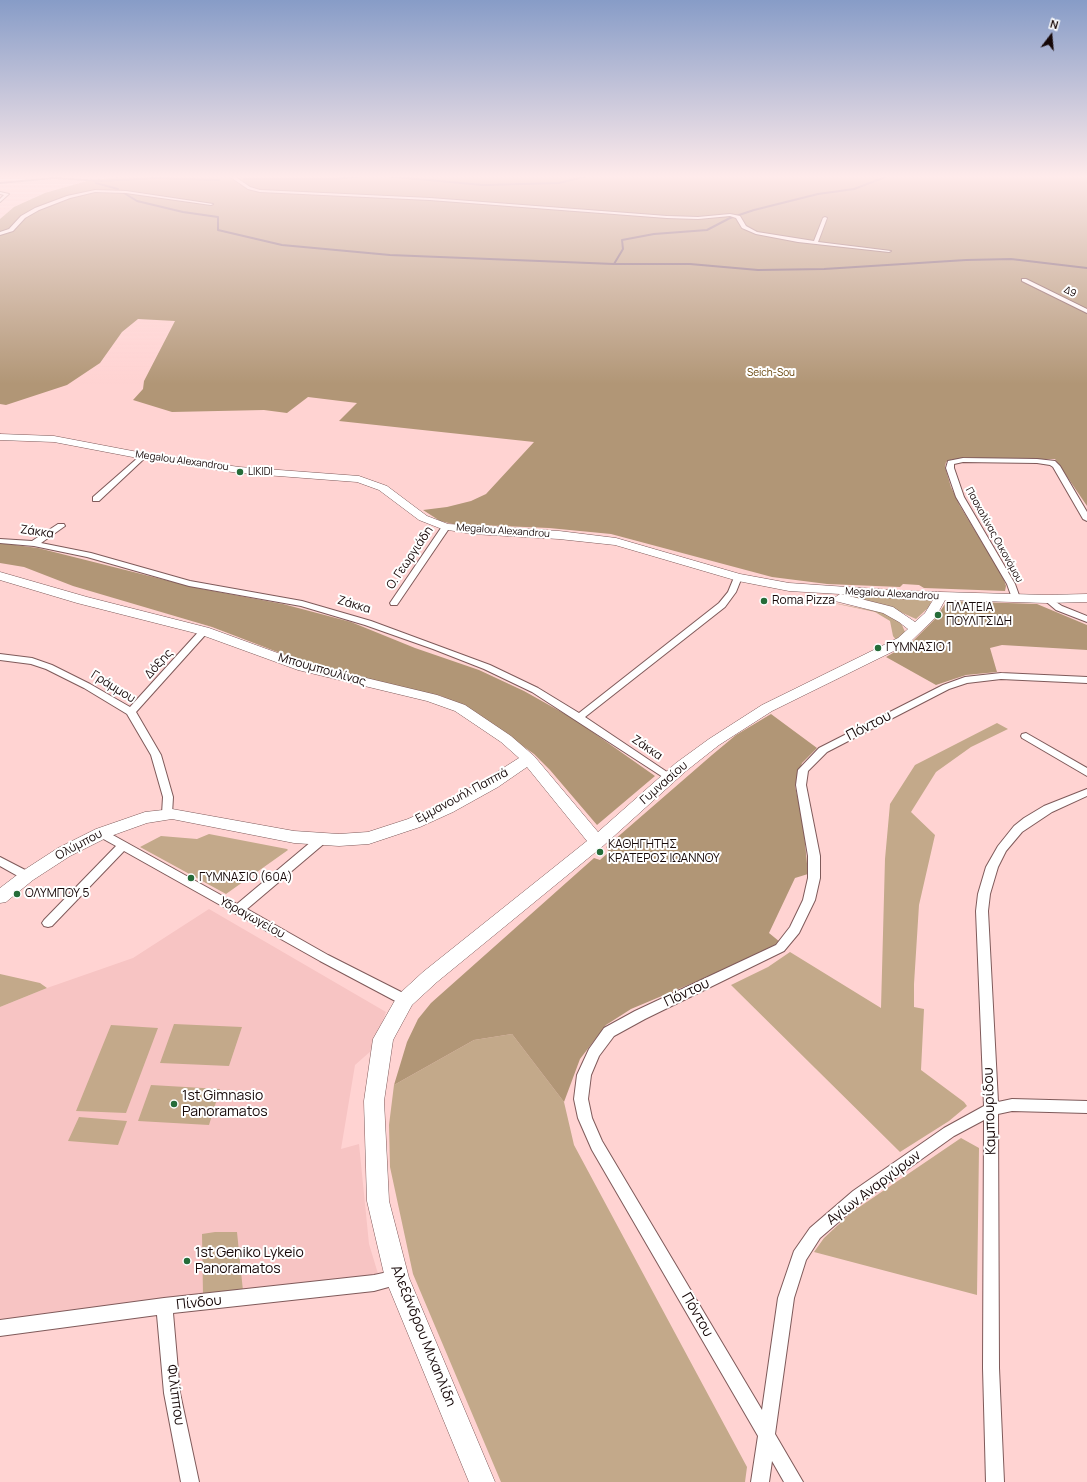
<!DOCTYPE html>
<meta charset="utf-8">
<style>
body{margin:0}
#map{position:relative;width:1087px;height:1482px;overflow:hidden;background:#ffd3d2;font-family:Manrope,sans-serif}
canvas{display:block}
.north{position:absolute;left:1031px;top:16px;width:40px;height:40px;-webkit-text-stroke:3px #fff;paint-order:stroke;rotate:16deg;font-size:11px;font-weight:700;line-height:16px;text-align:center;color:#160808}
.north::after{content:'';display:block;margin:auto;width:14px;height:18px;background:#160808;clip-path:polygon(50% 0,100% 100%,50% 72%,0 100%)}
</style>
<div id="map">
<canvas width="1087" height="1482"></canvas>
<div class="north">N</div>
</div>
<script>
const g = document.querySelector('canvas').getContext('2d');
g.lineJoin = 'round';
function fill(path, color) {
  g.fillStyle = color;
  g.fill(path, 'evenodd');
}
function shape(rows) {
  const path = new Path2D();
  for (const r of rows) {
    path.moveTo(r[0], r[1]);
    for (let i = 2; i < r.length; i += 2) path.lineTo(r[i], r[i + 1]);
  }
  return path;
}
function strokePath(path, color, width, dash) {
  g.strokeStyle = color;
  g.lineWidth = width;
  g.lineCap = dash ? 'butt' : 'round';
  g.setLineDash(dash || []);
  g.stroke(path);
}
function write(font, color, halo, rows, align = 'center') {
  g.font = font + ' Manrope,sans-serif';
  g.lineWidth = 4;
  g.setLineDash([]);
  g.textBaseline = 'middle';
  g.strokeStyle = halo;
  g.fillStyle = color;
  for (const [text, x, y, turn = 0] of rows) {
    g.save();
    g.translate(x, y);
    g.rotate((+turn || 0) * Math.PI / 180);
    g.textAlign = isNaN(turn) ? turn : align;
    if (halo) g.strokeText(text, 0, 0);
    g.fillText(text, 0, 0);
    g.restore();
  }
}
fill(shape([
 [209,909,386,1012,372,1050,355,1065,341,1149,359,1144,369,1244,379,1277,0,1322,0,1007,47,988,133,958]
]), '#f7c4c3');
fill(shape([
 [849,596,930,599,931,602,929,607,916,619,885,605],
 [814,599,890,614,902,625,905,632,902,636,896,640,893,636,890,621,875,612],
 [997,723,1008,729,971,747,936,772,911,812,935,835,919,905,914,984,914,1007,924,1009,921,1070,964,1102,967,1106,949,1121,900,1152,731,985,768,967,790,952,881,1008,885,859,890,804,915,765],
 [209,834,287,849,288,850,226,894,140,847,161,836,197,839],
 [0,974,40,983,47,988,0,1007],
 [174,1024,242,1027,229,1066,160,1063],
 [111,1025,158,1028,126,1113,76,1111],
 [512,1034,564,1102,574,1145,747,1467,745,1482,501,1482,413,1274,390,1167,389,1125,394,1085,474,1040],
 [151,1085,220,1089,209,1125,138,1121],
 [79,1117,127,1121,118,1145,68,1141],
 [961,1138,979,1148,977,1295,814,1252,824,1238,852,1212],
 [215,1232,237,1232,243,1291,203,1295,202,1234]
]), '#c3a98a');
fill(shape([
 [131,176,1087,176,1087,506,1055,459,953,459,946,462,945,467,951,487,960,506,1003,577,1006,586,1005,591,924,588,919,585,903,584,900,587,827,584,772,577,611,534,549,528,453,524,440,521,423,510,447,507,471,501,486,494,534,442,339,421,357,403,308,397,287,413,264,410,172,412,133,400,143,389,144,381,175,321,138,319,122,332,100,363,67,385,6,405,0,404,0,219,14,207,45,193,90,180],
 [0,543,38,548,197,588,283,604,351,622,415,648,479,670,524,691,574,719,655,776,597,825,550,770,534,754,475,712,441,696,327,671,212,627,73,586,24,567,0,563],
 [947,601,1037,604,1087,625,1087,650,1002,645,990,648,997,672,966,675,936,685,886,657,912,642,935,619],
 [771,714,817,748,802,763,795,786,803,822,808,874,795,878,769,933,780,942,745,961,631,1009,606,1025,580,1059,564,1102,512,1034,474,1040,394,1085,407,1042,418,1019,431,1003,594,858,600,860,609,852,606,847,712,755,736,735]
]), '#b19676');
strokePath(shape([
 [384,176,483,185,559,183,587,176],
 [244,179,334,179,365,176],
 [0,183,54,178,102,181,156,178,219,180],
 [96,183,118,189],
 [124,193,137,201,183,212,218,217,218,230,282,245,390,255,614,264,623,249,622,240,654,234,707,230,730,218,754,210,818,194,854,189,888,176],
 [614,264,690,264,758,270,824,269,966,260,1011,259,1087,268]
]), '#6f566b', 2);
const street = shape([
 [229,176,234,176,250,187,260,190,430,198,667,216,698,217,730,214,740,216,746,226,757,232,814,241,823,218,825,217,827,218,818,242,891,251,889,252,798,242,756,234,742,228,736,218,730,216,698,219,667,218,430,200,260,192,248,189,229,176],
 [95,190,126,191,213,204,211,205,126,193,95,192,70,198,39,210,25,218,13,231,0,235,0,232,9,229,21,216,35,208,67,196,95,190],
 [0,192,9,194,0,202,0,199,4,195,0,194,0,192],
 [1022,279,1026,279,1087,309,1087,313,1022,281,1022,279],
 [141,455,147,456,99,501,93,501,93,497,141,455],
 [963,458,1037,459,1055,461,1060,466,1087,512,1087,521,1083,519,1053,467,1050,465,1037,463,963,462,954,464,954,468,964,497,1015,584,1020,598,1019,600,1016,601,1012,598,1007,584,956,497,946,468,948,461,963,458],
 [58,524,64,524,65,526,41,543,91,553,190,581,302,601,371,621,490,665,538,688,579,713,719,603,728,592,735,575,738,575,742,577,736,592,725,607,585,717,673,776,674,778,669,781,532,692,484,669,433,649,365,625,301,606,189,586,87,557,34,546,0,543,0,539,32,541,58,524],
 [443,525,446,525,450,527,397,605,391,605,390,603,443,525],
 [1047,596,1062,606,1087,616,1087,622,1056,610,1043,599,1047,596],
 [204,628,208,631,207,633,136,712,161,755,173,797,172,814,171,817,167,818,163,817,162,814,163,797,151,755,127,714,84,688,46,669,31,664,0,660,0,654,32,658,52,665,90,684,130,707,201,629,204,628],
 [1001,673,1087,677,1087,683,1001,679,967,683,949,689,827,752,808,771,806,785,820,856,820,878,815,900,799,933,784,951,645,1019,614,1036,599,1056,591,1075,588,1099,592,1118,602,1141,762,1410,778,1298,794,1251,810,1228,853,1191,944,1128,984,1106,976,911,978,894,986,867,998,846,1014,826,1024,818,1044,806,1087,789,1087,796,1052,812,1022,832,1006,851,998,867,990,894,988,911,998,1102,1012,1099,1087,1101,1087,1113,1012,1111,998,1114,999,1368,1004,1482,986,1482,983,1368,984,1120,954,1136,863,1201,820,1238,806,1260,794,1298,775,1434,803,1482,784,1482,772,1461,769,1482,751,1482,758,1436,592,1150,578,1118,574,1099,577,1075,589,1049,604,1028,635,1011,776,945,790,927,803,900,808,878,808,856,796,785,798,770,819,748,943,685,965,677,1001,673],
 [1026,733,1087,768,1087,776,1022,738,1021,736,1022,734,1026,733],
 [102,829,237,904,318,836,326,836,328,839,326,842,247,909,328,955,409,996,411,1000,409,1004,405,1005,401,1004,320,961,124,851,52,926,48,927,44,926,42,923,44,920,116,846,98,836,97,833,98,830,102,829],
 [0,857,31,873,33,876,31,879,23,879,0,866,0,857],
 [397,1270,403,1273,405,1278,403,1283,374,1291,173,1313,180,1393,199,1482,181,1482,164,1393,157,1315,0,1336,0,1320,164,1298,374,1275,397,1270]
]);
const secondary = shape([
 [0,434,54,436,143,453,239,467,359,476,387,486,427,516,448,524,559,531,616,538,740,574,789,583,905,591,1047,595,1087,594,1087,602,1047,603,945,600,935,618,908,644,772,711,719,745,686,771,603,846,437,982,412,1005,393,1040,384,1101,389,1201,409,1278,495,1482,469,1482,385,1278,367,1201,364,1101,373,1039,398,995,423,972,587,841,527,767,498,787,453,812,420,827,369,844,339,846,294,843,172,819,147,823,108,837,70,856,33,880,6,902,0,903,0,888,21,872,58,848,96,829,145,812,172,809,294,831,339,834,368,832,408,819,441,804,486,779,519,758,501,742,455,711,427,701,298,670,199,634,77,603,0,580,0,572,87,597,209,628,308,664,437,695,465,705,511,736,534,756,598,832,676,763,709,739,762,705,898,638,908,629,899,622,883,613,835,601,834,598,840,594,789,591,738,581,615,545,559,539,473,534,442,529,419,520,379,490,357,482,239,473,143,459,54,442,0,440,0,434],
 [841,594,905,599,933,600,925,613,915,622,893,607,841,594]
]);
strokePath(street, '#7f5a5a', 2);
strokePath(secondary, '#7f5a5a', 1);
fill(street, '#fff');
fill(secondary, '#fff');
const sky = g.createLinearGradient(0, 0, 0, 384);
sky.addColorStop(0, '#879cc7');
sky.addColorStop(0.46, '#ffebeb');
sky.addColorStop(1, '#ffebeb00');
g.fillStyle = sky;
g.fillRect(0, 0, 1087, 384);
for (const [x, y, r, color] of [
 [240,472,4,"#256c39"],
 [764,601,4,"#256c39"],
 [938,615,4,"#256c39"],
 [878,648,4,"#256c39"],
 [600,852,4,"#256c39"],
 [191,878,4,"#256c39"],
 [17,894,4,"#256c39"],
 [174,1104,4,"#256c39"],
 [187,1261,4,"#256c39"]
]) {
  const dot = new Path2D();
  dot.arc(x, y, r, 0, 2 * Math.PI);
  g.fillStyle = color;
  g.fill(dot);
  strokePath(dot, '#fff', 1.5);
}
write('10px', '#160808', '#fff', [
 ["Δ9",1070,292,26],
 ["Megalou Alexandrou",182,461,8],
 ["Megalou Alexandrou",503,531,4],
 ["Πασχαλίνας Οικονόμου",994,535,61],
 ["Megalou Alexandrou",892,594,3]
]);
write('10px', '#623d00', '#fff', [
 ["Seich-Sou",771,373]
]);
write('10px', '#160808', '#fff', [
 ["LIKIDI",248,472]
], 'left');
write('12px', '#160808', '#fff', [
 ["Ζάκκα",37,532,8],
 ["Ο. Γεωργιάδη",410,558,-56],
 ["Ζάκκα",354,605,17],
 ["Δόξης",159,664,-48],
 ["Μπουμπουλίνας",322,670,16],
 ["Γράμμου",113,687,32],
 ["Ζάκκα",647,748,34],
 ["Γυμνασίου",664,783,-41],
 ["Εμμανουήλ Παππά",462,796,-28],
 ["Ολύμπου",79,845,-28],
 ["Υδραγωγείου",252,918,29]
]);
write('12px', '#160808', '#fff', [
 ["Roma Pizza",772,601],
 ["ΠΛΑΤΕΙΑ",946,608],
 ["ΠΟΥΛΙΤΣΙΔΗ",946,622],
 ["ΓΥΜΝΑΣΙΟ 1",886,648],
 ["ΚΑΘΗΓΗΤΗΣ",608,845],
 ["ΚΡΑΤΕΡΟΣ ΙΩΑΝΝΟΥ",608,859],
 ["ΓΥΜΝΑΣΙΟ (60Α)",199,878],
 ["ΟΛΥΜΠΟΥ 5",25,894]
], 'left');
write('14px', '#160808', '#fff', [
 ["Πόντου",869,726,-27],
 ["Πόντου",687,993,-25],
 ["Καμπουρίδου",990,1111,-92],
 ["Αγίων Αναργύρων",874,1188,-37],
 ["Πίνδου",199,1303,-6],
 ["Πόντου",697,1315,60],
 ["Aλεξάνδρου Mιχαηλίδη",423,1336,68],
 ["Φιλίππου",175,1395,82]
]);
write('14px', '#160808', '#fff', [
 ["1st Gimnasio",182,1096],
 ["Panoramatos",182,1112],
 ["1st Geniko Lykeio",195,1253],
 ["Panoramatos",195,1269]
], 'left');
</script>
